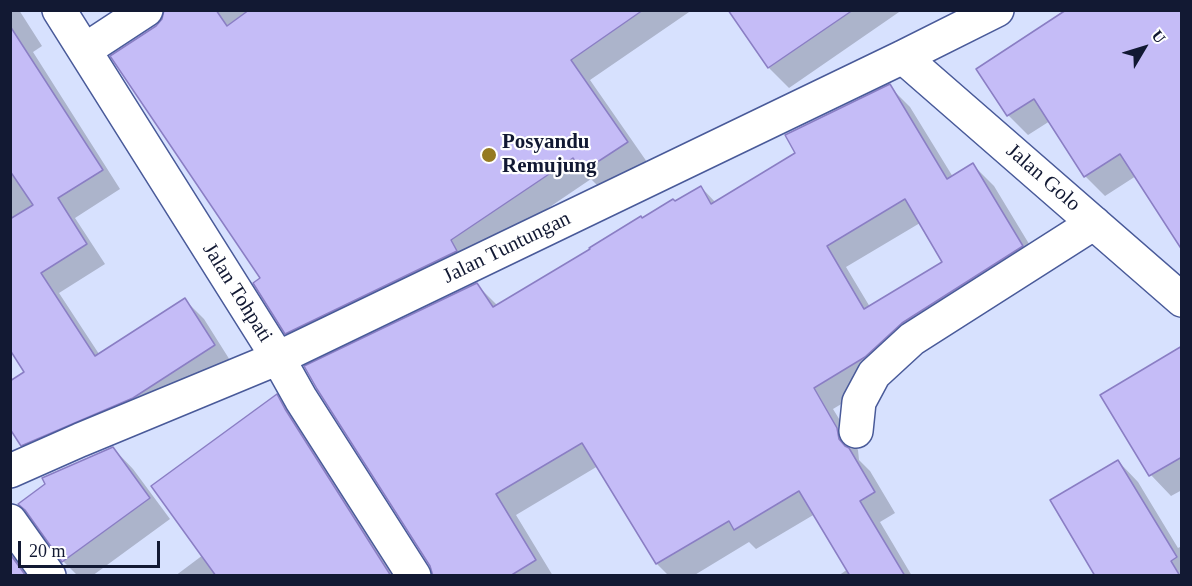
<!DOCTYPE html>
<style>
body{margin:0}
#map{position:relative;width:1192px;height:586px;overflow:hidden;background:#d7e1fe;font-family:Georgia,serif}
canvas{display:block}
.frame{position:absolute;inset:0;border:12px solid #121933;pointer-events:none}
.north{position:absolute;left:1114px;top:18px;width:60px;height:60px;-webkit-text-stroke:4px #fff;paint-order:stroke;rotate:52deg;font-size:16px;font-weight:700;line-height:24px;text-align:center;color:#121933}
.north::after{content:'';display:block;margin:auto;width:21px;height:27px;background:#121933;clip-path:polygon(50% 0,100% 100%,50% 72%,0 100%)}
.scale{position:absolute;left:18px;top:541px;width:142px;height:27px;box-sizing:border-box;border:3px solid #121933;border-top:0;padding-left:8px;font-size:18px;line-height:21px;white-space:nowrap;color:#121933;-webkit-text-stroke:4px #fff;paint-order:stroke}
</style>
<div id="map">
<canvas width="1192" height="586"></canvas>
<div class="frame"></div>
<div class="north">U</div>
<div class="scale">20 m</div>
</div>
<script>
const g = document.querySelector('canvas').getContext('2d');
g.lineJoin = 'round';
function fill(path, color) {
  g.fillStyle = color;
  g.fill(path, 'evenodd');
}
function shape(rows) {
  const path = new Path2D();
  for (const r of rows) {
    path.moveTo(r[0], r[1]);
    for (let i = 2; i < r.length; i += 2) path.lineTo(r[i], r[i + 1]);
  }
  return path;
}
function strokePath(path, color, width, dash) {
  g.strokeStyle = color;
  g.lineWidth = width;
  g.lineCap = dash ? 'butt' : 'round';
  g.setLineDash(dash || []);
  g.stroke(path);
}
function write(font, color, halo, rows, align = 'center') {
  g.font = font + ' Georgia,serif';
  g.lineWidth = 4.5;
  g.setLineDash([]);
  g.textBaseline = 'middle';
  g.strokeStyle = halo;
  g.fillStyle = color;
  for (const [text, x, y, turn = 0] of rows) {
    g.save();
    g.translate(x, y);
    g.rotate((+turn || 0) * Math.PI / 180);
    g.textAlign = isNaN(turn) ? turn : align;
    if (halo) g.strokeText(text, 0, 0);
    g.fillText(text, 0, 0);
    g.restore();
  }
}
fill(shape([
 [10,10,19,10,42,46,33,52,120,189,75,218,105,264,59,293,99,354,185,300,204,319,233,365,41,464,22,445,27,373,10,347],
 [165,10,692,10,590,80,647,162,603,191,591,179,470,261,306,353,286,333,262,278,157,27,164,18],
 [730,10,902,10,789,88,769,68],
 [1069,10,1136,176,1105,196,1085,176,1050,121,1028,135,1008,115],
 [889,86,910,107,953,177,973,165,994,186,1043,267,886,377,833,409,858,450,859,460,870,471,895,513,880,522,912,576,838,576,848,569,815,514,756,549,749,542,693,576,669,576,657,564,598,466,516,515,553,576,434,576,477,285,498,306,642,219,675,203,701,187,716,203,797,154],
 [920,223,944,262,870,307,846,267],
 [1182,348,1182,490,1171,496,1151,475,1102,395],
 [277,396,297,417,398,576,175,576,203,555],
 [113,448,133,469,170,519,92,576,78,576,63,561,30,514],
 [1118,461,1138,482,1178,548,1182,546,1182,576,1097,576],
 [10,545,30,576,10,576]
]), '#0003');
const building = shape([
 [164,10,216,10,227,26,249,10,643,10,571,60,628,142,582,172,573,158,451,240,457,251,285,334,253,283,260,278,110,56,156,26,162,19,164,10],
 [728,10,853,10,768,68,728,10],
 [1066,10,1182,10,1182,250,1120,154,1084,177,1034,99,1007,116,976,69,1066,10],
 [10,26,103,170,58,198,87,244,41,273,95,356,185,298,215,345,133,398,21,446,10,429,10,381,24,372,10,350,10,219,33,205,10,171,10,26],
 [890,84,947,179,973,163,1023,246,902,323,865,357,814,388,837,428,839,439,845,446,849,448,875,492,860,501,905,576,850,576,799,491,734,530,729,521,656,564,582,443,496,494,536,560,510,576,433,576,430,566,317,389,304,366,477,283,493,307,590,249,589,248,641,216,642,218,673,199,675,201,701,186,711,204,795,153,785,135,890,84],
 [905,199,942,262,864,309,827,246,905,199],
 [1182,346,1182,457,1149,476,1100,395,1182,346],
 [277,394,285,409,391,576,216,576,151,486,277,394],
 [113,447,150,498,62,562,25,510,18,504,45,484,42,478,113,447],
 [1118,460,1177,557,1171,561,1180,576,1095,576,1050,500,1118,460],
 [10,554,26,576,10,576,10,554]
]);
fill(building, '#c5bcf7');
strokePath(building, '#8a7ec4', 1.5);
const minor = shape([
 [59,10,278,358,301,399,414,576],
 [85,50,146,10],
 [903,57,1182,300],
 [856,431,859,402,874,374,912,339,1094,223],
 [10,471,80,440,278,358,903,57,997,10],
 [10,521,49,576]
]);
strokePath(minor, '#495a99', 36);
strokePath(minor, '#fff', 33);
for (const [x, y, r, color] of [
 [489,155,8,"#957a21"]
]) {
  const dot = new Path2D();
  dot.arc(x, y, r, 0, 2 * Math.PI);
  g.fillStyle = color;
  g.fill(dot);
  strokePath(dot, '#fff', 2);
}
write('bold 21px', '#121933', '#fff', [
 ["Posyandu",502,143],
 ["Remujung",502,167]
], 'left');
write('21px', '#121933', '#fff', [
 ["Jalan Golo",1043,178,41],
 ["Jalan Tuntungan",507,248,-26],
 ["Jalan Tohpati",237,293,58]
]);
</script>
